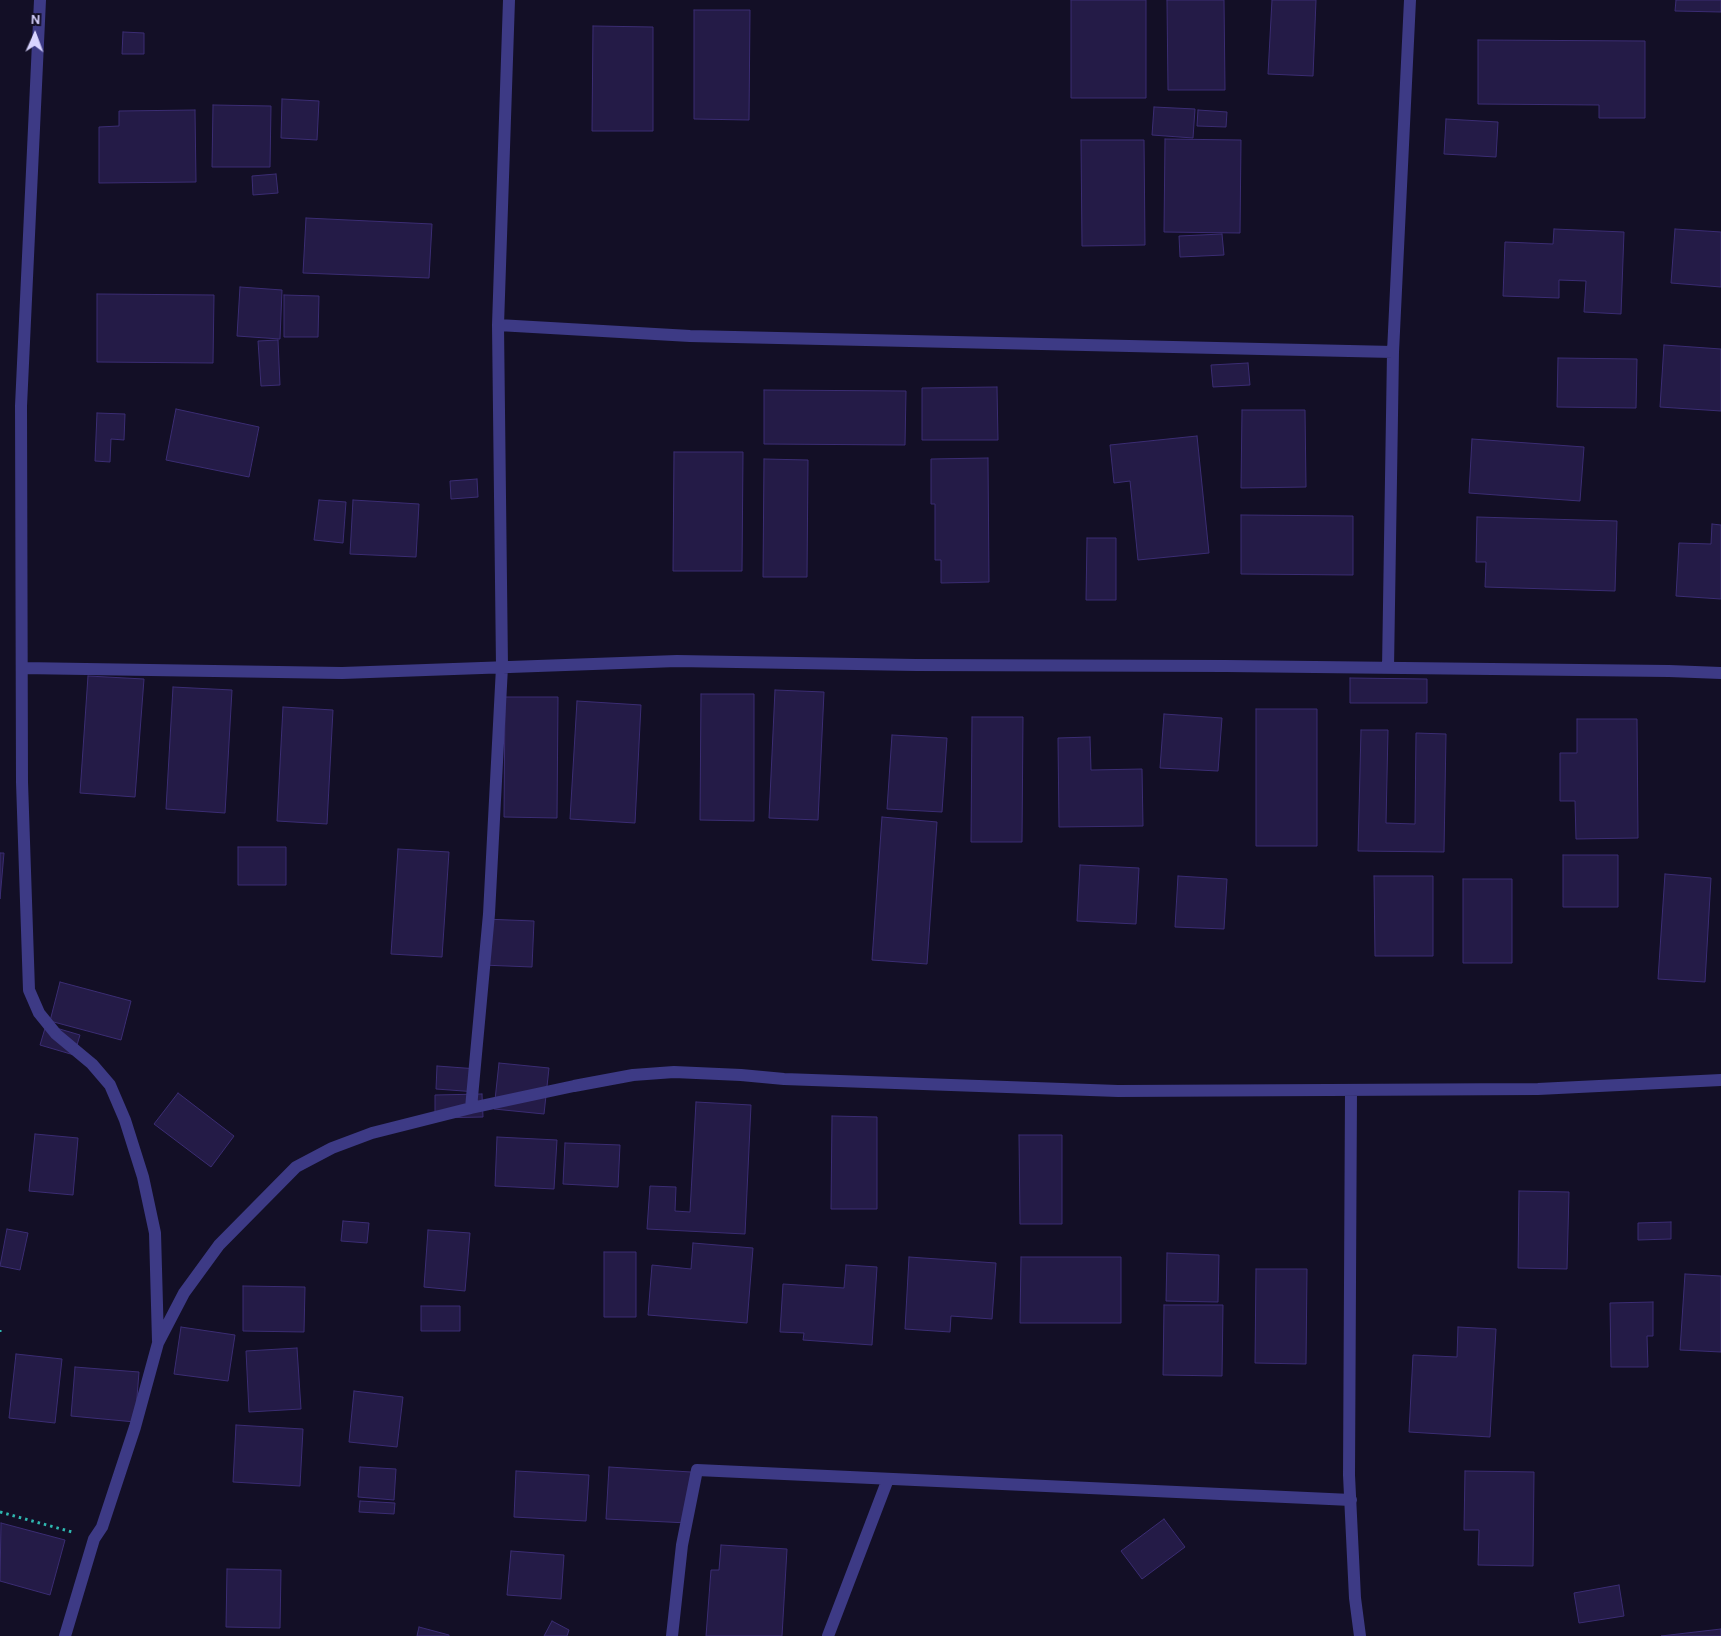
<!DOCTYPE html>
<style>
body{margin:0}
#map{position:relative;width:1721px;height:1636px;overflow:hidden;background:#130f26;font-family:Karla,sans-serif}
canvas{display:block}
.north{position:absolute;left:10px;top:10px;width:50px;height:50px;-webkit-text-stroke:4px #130f26;paint-order:stroke;rotate:2deg;font-size:14px;font-weight:700;line-height:20px;text-align:center;color:#d9d4ff}
.north::after{content:'';display:block;margin:auto;width:18px;height:22px;background:#d9d4ff;clip-path:polygon(50% 0,100% 100%,50% 72%,0 100%)}
</style>
<div id="map">
<canvas width="1721" height="1636"></canvas>
<div class="north">N</div>
</div>
<script>
const g = document.querySelector('canvas').getContext('2d');
g.lineJoin = 'round';
function fill(path, color) {
  g.fillStyle = color;
  g.fill(path, 'evenodd');
}
function shape(rows) {
  const path = new Path2D();
  for (const r of rows) {
    path.moveTo(r[0], r[1]);
    for (let i = 2; i < r.length; i += 2) path.lineTo(r[i], r[i + 1]);
  }
  return path;
}
function strokePath(path, color, width, dash) {
  g.strokeStyle = color;
  g.lineWidth = width;
  g.lineCap = dash ? 'butt' : 'round';
  g.setLineDash(dash || []);
  g.stroke(path);
}
const building = shape([
 [1071,0,1146,0,1146,98,1071,98,1071,0],
 [1167,0,1224,0,1225,90,1168,90,1167,0],
 [1272,0,1316,0,1313,76,1268,74,1272,0],
 [1676,0,1721,0,1721,12,1675,11,1676,0],
 [694,10,750,10,749,120,694,119,694,10],
 [593,26,653,27,653,131,592,131,593,26],
 [123,32,144,33,144,54,122,54,123,32],
 [1478,40,1645,41,1645,118,1599,118,1599,105,1478,104,1478,40],
 [282,99,319,101,317,140,281,138,282,99],
 [213,105,271,106,270,167,212,167,213,105],
 [1154,107,1195,109,1193,138,1152,135,1154,107],
 [195,110,196,182,99,183,99,127,119,126,119,111,195,110],
 [1198,110,1227,112,1226,127,1197,126,1198,110],
 [1446,119,1498,122,1496,157,1444,154,1446,119],
 [1165,139,1241,140,1240,233,1164,232,1165,139],
 [1081,140,1144,140,1145,245,1082,246,1081,140],
 [276,174,278,193,253,195,252,176,276,174],
 [306,218,432,224,429,278,303,273,306,218],
 [1554,229,1624,232,1621,314,1584,312,1586,281,1559,280,1559,298,1503,296,1505,242,1553,244,1554,229],
 [1675,229,1721,232,1721,287,1671,283,1675,229],
 [1222,234,1224,255,1180,257,1179,236,1222,234],
 [240,287,282,290,280,339,237,336,240,287],
 [97,294,214,295,213,363,97,362,97,294],
 [284,295,319,296,318,337,284,337,284,295],
 [278,340,280,385,261,386,258,341,278,340],
 [1664,345,1721,349,1721,411,1660,407,1664,345],
 [1558,358,1637,359,1636,408,1557,407,1558,358],
 [1248,363,1250,385,1213,387,1211,365,1248,363],
 [997,387,998,440,922,440,922,388,997,387],
 [764,390,906,391,905,445,764,444,764,390],
 [176,409,259,427,249,477,166,460,176,409],
 [1242,410,1305,410,1306,487,1241,488,1242,410],
 [97,413,125,414,124,440,111,439,110,462,95,461,97,413],
 [1197,436,1209,553,1138,560,1130,481,1114,483,1110,445,1197,436],
 [1472,439,1584,447,1580,501,1469,493,1472,439],
 [674,452,743,452,742,571,673,571,674,452],
 [988,458,989,582,941,583,941,560,935,560,935,504,931,504,931,459,988,458],
 [764,459,808,460,807,577,763,577,764,459],
 [477,479,478,497,451,499,450,481,477,479],
 [319,500,346,502,343,543,314,540,319,500],
 [353,500,419,504,416,557,350,554,353,500],
 [1241,515,1353,516,1353,575,1241,574,1241,515],
 [1477,517,1617,521,1615,591,1485,587,1486,562,1476,562,1477,517],
 [1712,524,1721,525,1721,599,1676,596,1679,543,1711,544,1712,524],
 [1087,538,1116,538,1116,600,1086,600,1087,538],
 [88,676,144,679,135,797,80,793,88,676],
 [1350,678,1427,679,1427,703,1350,703,1350,678],
 [173,687,232,690,225,813,166,809,173,687],
 [775,690,824,692,818,820,769,818,775,690],
 [701,694,754,694,754,821,700,820,701,694],
 [505,697,558,697,557,818,504,817,505,697],
 [577,701,641,705,635,823,570,819,577,701],
 [283,707,333,710,327,824,277,821,283,707],
 [1256,709,1317,709,1317,846,1256,846,1256,709],
 [1164,714,1222,718,1218,771,1160,768,1164,714],
 [972,717,1023,717,1022,842,971,842,972,717],
 [1577,719,1637,719,1638,838,1576,839,1575,801,1560,801,1560,753,1577,753,1577,719],
 [1361,730,1388,730,1386,823,1415,824,1416,733,1446,734,1444,852,1358,851,1361,730],
 [892,735,947,738,942,812,887,809,892,735],
 [1090,737,1091,770,1142,769,1143,826,1059,827,1058,738,1090,737],
 [882,817,937,822,927,964,872,960,882,817],
 [238,847,286,847,286,885,238,885,238,847],
 [398,849,449,852,442,957,391,954,398,849],
 [0,853,4,853,0,899,0,853],
 [1563,855,1618,855,1618,907,1563,907,1563,855],
 [1080,865,1139,868,1136,924,1077,921,1080,865],
 [1665,874,1711,878,1705,982,1658,979,1665,874],
 [1178,876,1227,879,1224,929,1175,927,1178,876],
 [1374,876,1433,876,1433,956,1375,956,1374,876],
 [1463,879,1512,879,1512,963,1463,963,1463,879],
 [484,919,534,921,532,967,482,965,484,919],
 [60,982,131,1001,121,1040,50,1021,60,982],
 [46,1025,80,1035,74,1055,40,1045,46,1025],
 [499,1063,549,1068,544,1114,494,1109,499,1063],
 [437,1066,478,1069,477,1092,436,1089,437,1066],
 [178,1093,234,1136,211,1167,154,1124,178,1093],
 [482,1094,483,1117,435,1118,435,1095,482,1094],
 [696,1102,751,1105,745,1234,647,1229,650,1186,676,1187,675,1211,690,1212,696,1102],
 [832,1116,877,1117,877,1209,831,1209,832,1116],
 [35,1134,78,1138,73,1195,29,1191,35,1134],
 [1019,1135,1062,1135,1062,1224,1020,1224,1019,1135],
 [497,1137,557,1140,554,1189,495,1186,497,1137],
 [565,1143,620,1145,618,1187,563,1184,565,1143],
 [1519,1191,1569,1192,1567,1269,1518,1268,1519,1191],
 [343,1221,369,1223,367,1243,341,1241,343,1221],
 [1671,1222,1671,1239,1638,1240,1638,1223,1671,1222],
 [7,1229,28,1233,20,1270,0,1266,7,1229],
 [428,1230,470,1233,465,1291,424,1287,428,1230],
 [693,1243,753,1248,747,1323,648,1315,652,1265,691,1269,693,1243],
 [604,1252,636,1252,636,1317,604,1317,604,1252],
 [1167,1253,1219,1255,1218,1302,1166,1301,1167,1253],
 [909,1257,996,1263,992,1319,951,1316,950,1332,905,1329,909,1257],
 [1021,1257,1121,1257,1121,1323,1020,1323,1021,1257],
 [846,1265,877,1267,872,1345,803,1340,804,1333,780,1332,783,1284,844,1288,846,1265],
 [1256,1269,1307,1269,1306,1364,1255,1363,1256,1269],
 [1685,1274,1721,1276,1721,1352,1680,1350,1685,1274],
 [243,1286,305,1287,304,1332,243,1331,243,1286],
 [1653,1302,1653,1336,1647,1336,1648,1367,1611,1367,1610,1303,1653,1302],
 [1164,1305,1223,1305,1222,1376,1163,1375,1164,1305],
 [421,1306,460,1306,460,1331,421,1331,421,1306],
 [181,1327,235,1335,228,1381,174,1374,181,1327],
 [1458,1327,1496,1329,1490,1437,1409,1432,1413,1355,1457,1357,1458,1327],
 [297,1348,301,1409,249,1412,246,1351,297,1348],
 [16,1354,62,1359,55,1423,9,1418,16,1354],
 [75,1367,139,1372,135,1422,71,1416,75,1367],
 [354,1391,403,1397,397,1447,349,1442,354,1391],
 [236,1425,303,1429,300,1486,233,1482,236,1425],
 [360,1467,396,1469,394,1500,358,1497,360,1467],
 [609,1467,691,1472,688,1523,606,1519,609,1467],
 [516,1471,589,1475,586,1521,514,1517,516,1471],
 [1465,1471,1534,1472,1533,1566,1478,1565,1479,1530,1464,1530,1465,1471],
 [360,1501,395,1503,394,1514,359,1512,360,1501],
 [1164,1519,1185,1547,1142,1579,1121,1551,1164,1519],
 [1,1523,65,1540,50,1595,0,1581,1,1523],
 [721,1545,787,1549,782,1636,706,1636,711,1570,719,1570,721,1545],
 [511,1551,564,1555,561,1599,507,1595,511,1551],
 [227,1569,281,1570,280,1628,226,1627,227,1569],
 [1619,1585,1624,1616,1579,1623,1574,1593,1619,1585],
 [552,1621,569,1630,567,1636,544,1636,552,1621],
 [419,1627,449,1635,449,1636,417,1636,419,1627],
 [1721,1629,1721,1636,1661,1636,1721,1629]
]);
fill(building, '#241b47');
strokePath(building, '#3b2d73', 1);
strokePath(shape([
 [0,1330,0,1332],
 [0,1512,72,1532]
]), '#2fb8b0', 3, [2.5, 4]);
strokePath(shape([
 [40,0,21,406,22,782,29,990,39,1013,56,1034,92,1064,110,1085,125,1120,143,1177,155,1233,158,1341],
 [498,325,690,336,1393,352],
 [22,668,342,673,677,661,916,665,1226,666,1669,671,1721,673],
 [1388,668,1393,352,1410,0],
 [1351,1091,1349,1475,1355,1598,1360,1636],
 [471,1108,489,914,502,667,498,325,509,0],
 [65,1636,94,1539,102,1527,135,1427,158,1343,184,1293,219,1245,296,1167,332,1148,372,1133,471,1108,574,1086,633,1075,674,1072,741,1075,784,1079,1118,1091,1538,1089,1721,1080],
 [672,1636,682,1545,697,1470,1351,1500],
 [828,1636,888,1479]
]), '#3d3a85', 12);
</script>
